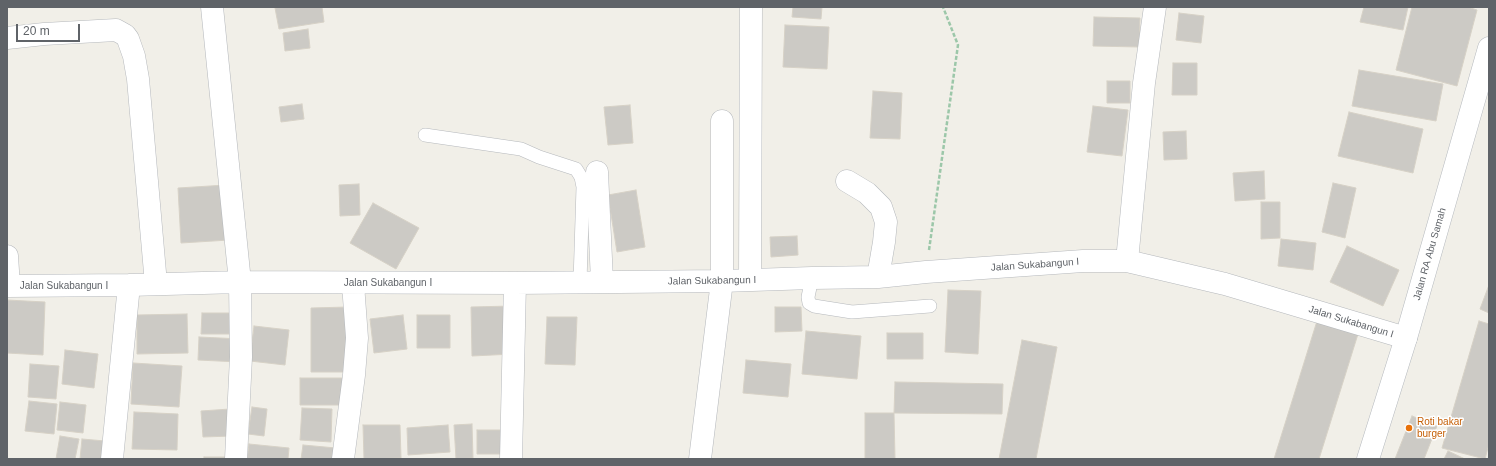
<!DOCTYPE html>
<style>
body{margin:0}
#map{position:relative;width:1496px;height:466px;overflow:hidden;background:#f1efe8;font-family:Helvetica,sans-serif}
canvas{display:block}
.frame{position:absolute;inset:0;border:8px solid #5f6368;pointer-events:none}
.scale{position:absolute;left:16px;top:24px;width:64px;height:18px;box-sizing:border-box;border:2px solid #5f6368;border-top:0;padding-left:5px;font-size:12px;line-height:14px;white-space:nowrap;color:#5f6368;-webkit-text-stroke:3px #fff;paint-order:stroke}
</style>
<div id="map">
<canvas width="1496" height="466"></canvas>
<div class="frame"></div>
<div class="scale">20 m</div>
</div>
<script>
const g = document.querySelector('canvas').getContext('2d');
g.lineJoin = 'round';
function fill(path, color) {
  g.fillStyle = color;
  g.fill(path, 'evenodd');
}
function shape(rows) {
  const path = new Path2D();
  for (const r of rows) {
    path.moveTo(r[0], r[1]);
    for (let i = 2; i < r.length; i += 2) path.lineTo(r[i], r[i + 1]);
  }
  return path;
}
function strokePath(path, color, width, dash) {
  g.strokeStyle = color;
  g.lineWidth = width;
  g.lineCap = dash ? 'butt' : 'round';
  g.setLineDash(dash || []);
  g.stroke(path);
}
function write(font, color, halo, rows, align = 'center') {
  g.font = font + ' Helvetica,sans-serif';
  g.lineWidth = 3;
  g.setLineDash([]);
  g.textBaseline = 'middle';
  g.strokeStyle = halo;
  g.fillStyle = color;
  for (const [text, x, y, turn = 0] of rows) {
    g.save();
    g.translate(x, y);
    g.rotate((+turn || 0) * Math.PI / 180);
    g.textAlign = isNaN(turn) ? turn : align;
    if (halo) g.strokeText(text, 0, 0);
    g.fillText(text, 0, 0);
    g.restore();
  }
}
const building = shape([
 [281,7,322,7,324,22,279,29,275,8,281,7],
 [793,7,822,7,821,19,792,17,793,7],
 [1364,7,1408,7,1403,30,1360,22,1364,7],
 [1412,7,1468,7,1477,10,1457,86,1396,70,1412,7],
 [1179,13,1204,16,1201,43,1176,40,1179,13],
 [1094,17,1140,18,1139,47,1093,46,1094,17],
 [785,25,829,27,827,69,783,67,785,25],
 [308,29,310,48,285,51,283,33,308,29],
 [1173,63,1197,63,1197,95,1172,95,1173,63],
 [1359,70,1443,84,1436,121,1352,106,1359,70],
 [1107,81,1130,81,1130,103,1107,103,1107,81],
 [873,91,902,93,900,139,870,138,873,91],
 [302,104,304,119,281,122,279,107,302,104],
 [630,105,633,143,608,145,604,107,630,105],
 [1093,106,1128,110,1122,156,1087,152,1093,106],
 [1349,112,1423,129,1413,173,1338,156,1349,112],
 [1186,131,1187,159,1164,160,1163,132,1186,131],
 [1264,171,1265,199,1235,201,1233,173,1264,171],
 [1333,183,1356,188,1345,238,1322,232,1333,183],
 [359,184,360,215,340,216,339,185,359,184],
 [226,185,229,240,181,243,178,188,226,185],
 [636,190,645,247,617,252,608,195,636,190],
 [1261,202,1280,202,1280,238,1261,239,1261,202],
 [373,203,419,228,396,269,350,243,373,203],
 [797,236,798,255,771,257,770,237,797,236],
 [1281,239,1316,243,1313,270,1278,266,1281,239],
 [1347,246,1399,270,1383,306,1330,282,1347,246],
 [1489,285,1489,313,1480,309,1489,285],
 [948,290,981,291,978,354,945,352,948,290],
 [7,300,45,302,43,355,7,353,7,300],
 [512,306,513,354,472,356,471,307,512,306],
 [348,307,348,372,311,372,311,308,348,307],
 [775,307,801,307,802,331,775,332,775,307],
 [202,313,239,313,239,334,201,334,202,313],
 [187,314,188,353,137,354,137,315,187,314],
 [403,315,407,349,374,353,370,319,403,315],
 [417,315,450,315,450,348,417,348,417,315],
 [547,317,577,317,575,365,545,364,547,317],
 [1317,321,1358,334,1319,459,1274,459,1317,321],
 [1479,321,1489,324,1489,444,1485,459,1442,448,1479,321],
 [254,326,289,330,285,365,250,361,254,326],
 [806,331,861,336,857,379,802,374,806,331],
 [887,333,923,333,923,359,887,359,887,333],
 [199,337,241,339,239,362,198,360,199,337],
 [1022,340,1057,347,1036,459,999,459,1022,340],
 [65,350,98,354,94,388,62,384,65,350],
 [746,360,791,364,788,397,743,393,746,360],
 [133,363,182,366,179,407,131,404,133,363],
 [30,364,59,366,56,399,28,397,30,364],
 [300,378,346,378,346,405,300,405,300,378],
 [895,382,1003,384,1002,414,894,413,895,382],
 [29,401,57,404,54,434,25,431,29,401],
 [60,402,86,405,83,433,57,430,60,402],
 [252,407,267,409,264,436,248,434,252,407],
 [302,408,332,409,331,442,300,440,302,408],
 [230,409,232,436,203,437,201,411,230,409],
 [134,412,178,414,177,450,132,449,134,412],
 [865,413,894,413,895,459,865,459,865,413],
 [1412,416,1437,426,1424,459,1395,459,1412,416],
 [472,424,473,458,456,459,454,425,472,424],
 [363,425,400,425,401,458,364,459,363,425],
 [448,425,450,452,408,455,407,428,448,425],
 [477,430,509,430,509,454,477,454,477,430],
 [60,436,79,439,75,459,56,459,60,436],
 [82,439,105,441,104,459,80,459,82,439],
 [249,444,289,448,288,459,247,459,249,444],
 [303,445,336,448,335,459,301,459,303,445],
 [1448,451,1465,459,1444,459,1448,451],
 [204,457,234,457,234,459,204,459,204,457]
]);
fill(building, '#cccac5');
strokePath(building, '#d6d1c6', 1);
const lane = shape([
 [425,135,521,149,539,157,576,169,581,177,583,187,580,282],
 [812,278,808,297,809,303,814,306,852,312,930,306]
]);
const street = shape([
 [212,7,240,282,241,357,236,459],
 [7,38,44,34,116,30,125,35,128,39,134,56,138,79,156,284],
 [597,172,602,281],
 [847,181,867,193,881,207,886,222,884,242,878,277],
 [7,256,9,286],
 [1127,261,1144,83,1155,7],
 [750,280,751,7],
 [7,286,129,285,240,282,515,283,722,281,812,278,878,277,926,272,1083,261,1127,261,1225,284,1406,338],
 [112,459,129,285],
 [343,459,354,375,357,338,353,284],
 [511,459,515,283],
 [700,459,722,281,722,121]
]);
const secondary = shape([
 [1368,459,1406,338,1489,48]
]);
strokePath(lane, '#b5b8bc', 14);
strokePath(street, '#b5b8bc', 23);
strokePath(secondary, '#b6babf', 23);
strokePath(shape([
 [929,250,958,45,943,7]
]), '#9cc7a9', 2.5, [4, 2]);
strokePath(lane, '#fff', 13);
strokePath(street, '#fff', 22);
strokePath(secondary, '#fff', 22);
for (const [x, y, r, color] of [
 [1409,428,4,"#e8710a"]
]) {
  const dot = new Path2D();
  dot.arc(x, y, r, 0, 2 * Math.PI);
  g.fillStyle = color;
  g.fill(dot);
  strokePath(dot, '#fff', 1.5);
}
write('10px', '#5f6368', '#fff', [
 ["Jalan RA Abu Samah",1430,254,-74],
 ["Jalan Sukabangun I",1035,265,-4],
 ["Jalan Sukabangun I",712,281,-1],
 ["Jalan Sukabangun I",388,283],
 ["Jalan Sukabangun I",64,286],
 ["Jalan Sukabangun I",1351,322,17]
]);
write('10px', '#c56008', '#fff', [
 ["Roti bakar",1417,422],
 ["burger",1417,434]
], 'left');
</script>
